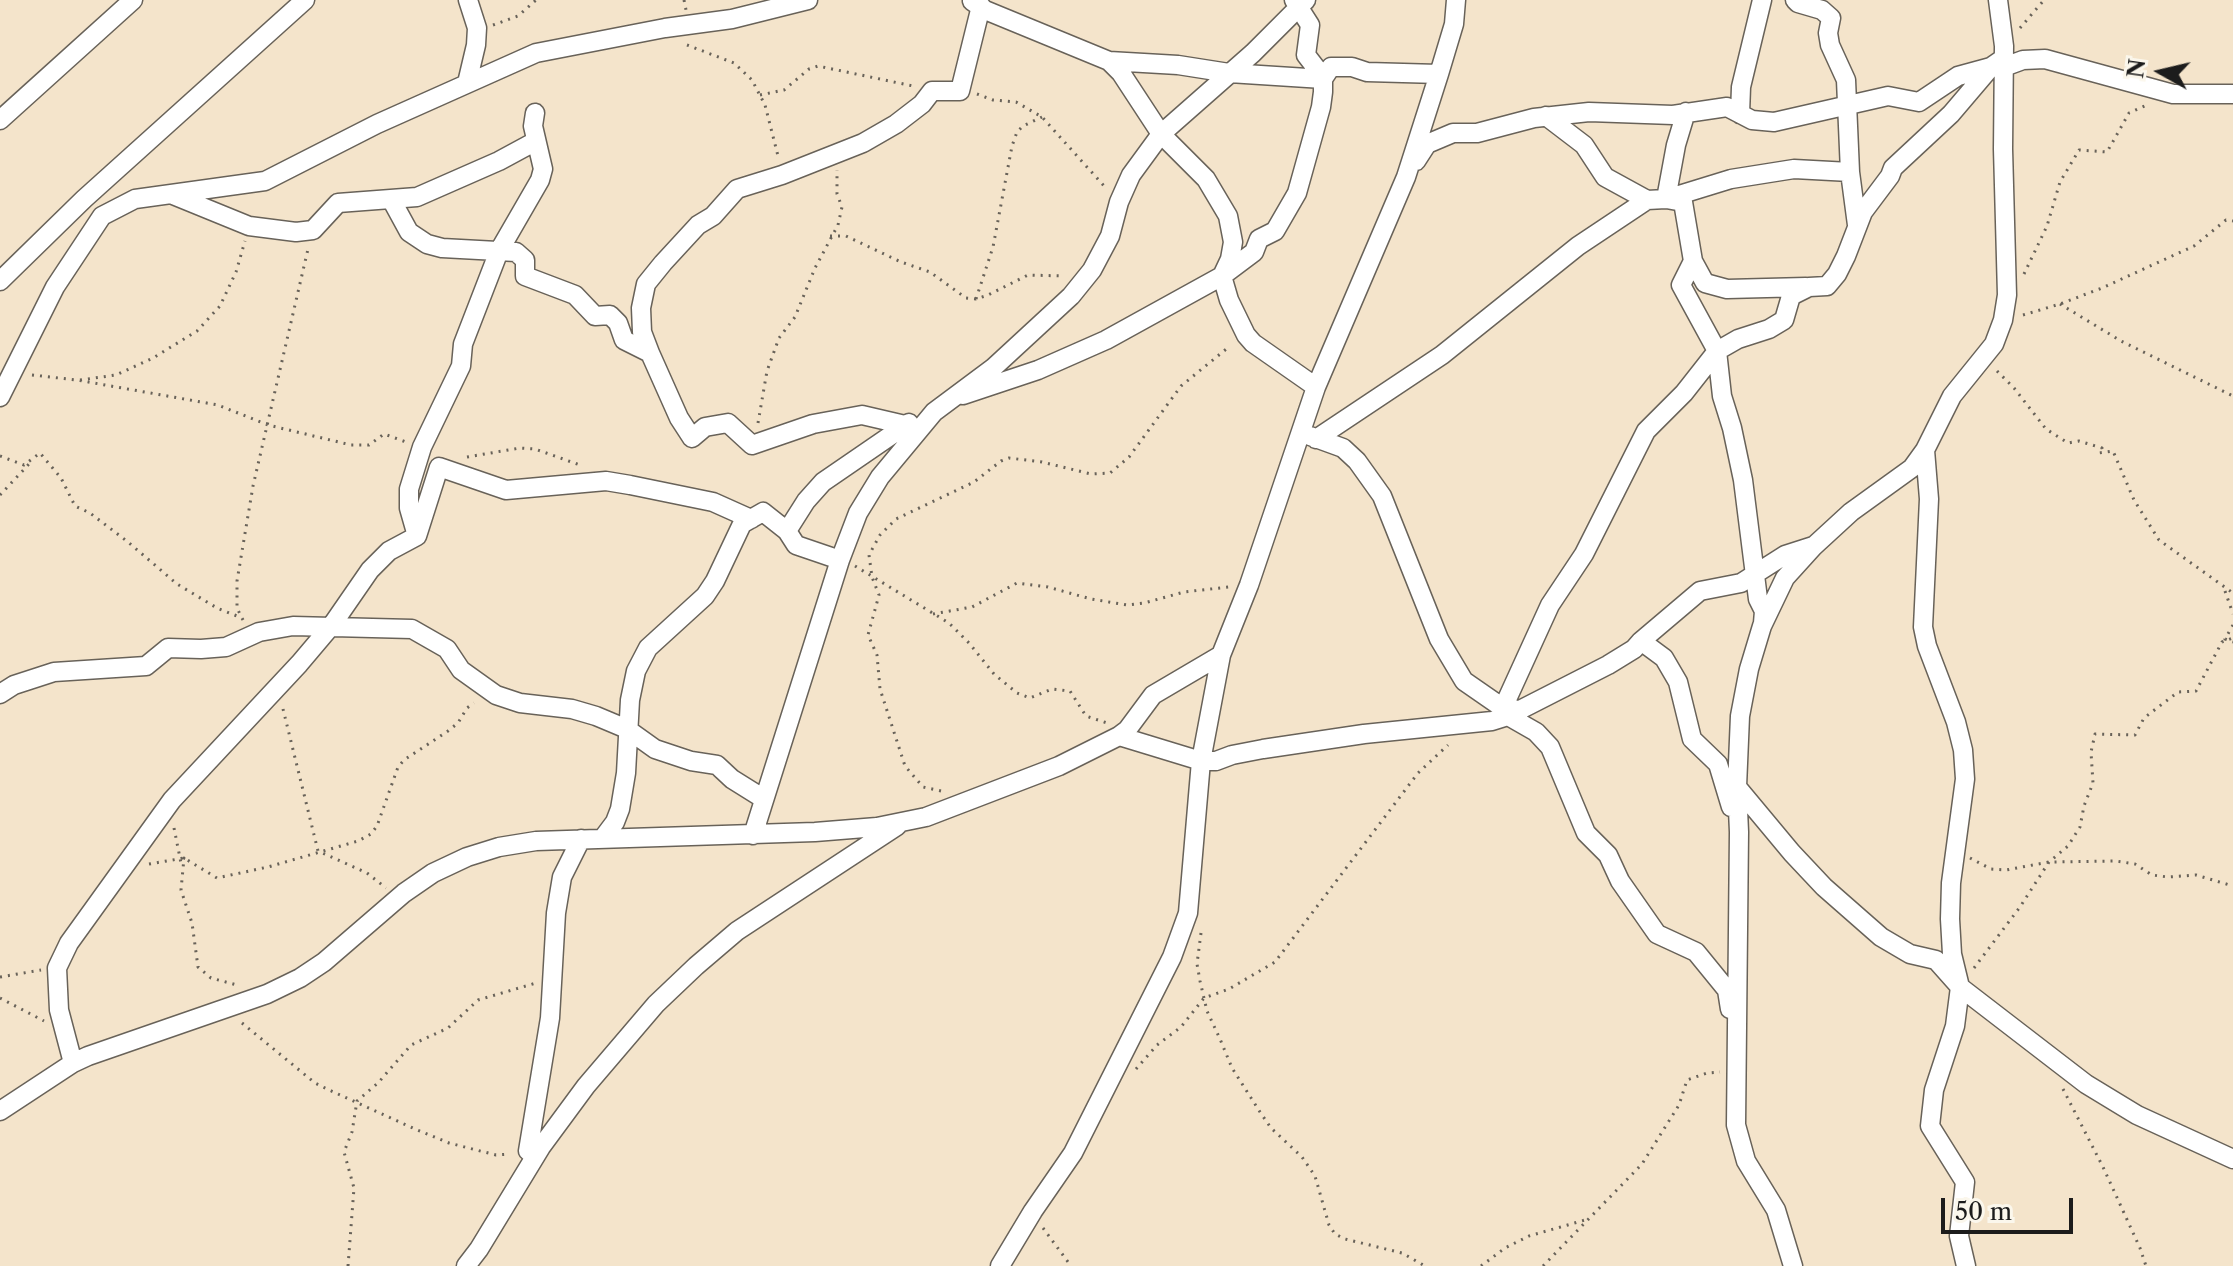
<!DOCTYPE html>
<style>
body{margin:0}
#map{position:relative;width:2233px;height:1266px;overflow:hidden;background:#f4e4cb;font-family:"Libre Caslon Text",serif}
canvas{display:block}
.north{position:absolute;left:2121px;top:32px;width:80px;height:80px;-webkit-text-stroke:6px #fbf7ec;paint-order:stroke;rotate:278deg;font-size:22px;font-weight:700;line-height:32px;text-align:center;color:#1c1c1c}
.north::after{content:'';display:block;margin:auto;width:28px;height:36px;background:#1c1c1c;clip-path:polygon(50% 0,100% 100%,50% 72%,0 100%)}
.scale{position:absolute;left:1941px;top:1198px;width:132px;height:36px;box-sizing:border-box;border:4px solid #1c1c1c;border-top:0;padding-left:10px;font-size:24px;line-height:28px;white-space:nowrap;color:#1c1c1c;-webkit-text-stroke:6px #fbf7ec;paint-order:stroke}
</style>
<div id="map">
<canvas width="2233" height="1266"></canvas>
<div class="north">N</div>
<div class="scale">50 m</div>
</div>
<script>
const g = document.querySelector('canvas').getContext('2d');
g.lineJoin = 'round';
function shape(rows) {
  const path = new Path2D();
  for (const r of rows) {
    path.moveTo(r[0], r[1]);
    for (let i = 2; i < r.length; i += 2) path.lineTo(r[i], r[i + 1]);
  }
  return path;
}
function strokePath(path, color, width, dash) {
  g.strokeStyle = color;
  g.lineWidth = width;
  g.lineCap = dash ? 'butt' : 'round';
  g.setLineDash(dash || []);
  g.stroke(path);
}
const minor = shape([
 [1795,0,1798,3,1822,10,1831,18,1828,33,1830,45,1846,80,1850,172,1857,225],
 [972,1,985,10,1109,61,1121,73,1161,134,1206,179,1228,216,1233,242,1230,259,1222,276,1229,300,1246,335,1253,343,1316,387],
 [1109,61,1178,65,1229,73,1323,79,1331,67,1352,67,1367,72,1439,74],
 [2004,67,2023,60,2045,59,2173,94,2233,94],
 [467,83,476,45,477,28,468,0],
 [1686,112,1676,145,1666,199,1683,202,1693,261,1681,285,1717,351,1722,396,1732,428,1743,480,1758,599,1764,611,1763,623],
 [1740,114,1741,87,1762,0],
 [1546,116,1584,145,1605,177,1647,200],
 [0,120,133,0],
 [1416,161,1427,144,1453,133,1477,133,1534,118,1589,112,1673,115,1727,107,1752,120,1774,122,1888,96,1919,102,1958,76,1991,67],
 [173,195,249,226,296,232,313,230,338,203,417,197,499,161,536,141],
 [391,199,409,232,427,244,442,248,516,252,525,260,525,276,575,295,595,316,610,315,618,323,624,340,650,353],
 [1693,261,1705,283,1727,289,1806,287],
 [0,281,84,199,305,0],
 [963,395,1038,370,1106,340,1222,276,1254,252,1259,239,1275,231,1297,193,1321,107,1323,92,1323,77,1306,55,1310,25,1294,0],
 [0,397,55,287,102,216,135,199,265,181,377,124,536,53,665,28,732,19,808,0],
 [905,425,862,415,813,424,752,445,728,423,705,427,692,438,679,418,650,353,642,332,641,308,646,284,663,263,698,225,713,216,737,189,782,175,863,143,896,124,922,104,932,91,960,91,981,6],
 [1310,436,1343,448,1357,461,1382,496,1439,639,1464,681,1503,708,1514,709],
 [1316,439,1442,355,1578,246,1647,200,1666,199,1731,179,1794,169,1850,172],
 [1925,450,1929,499,1923,627,1927,646,1956,722,1963,750,1965,779,1951,883,1950,919,1952,954,1960,987,1955,1026,1934,1090,1930,1126,1965,1182,1959,1236,1966,1266],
 [787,531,806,501,823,482,909,423],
 [417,536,409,508,409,489,422,447,461,366,463,344,499,251,540,180,543,169,533,126,535,113],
 [1641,641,1700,591,1741,583,1785,555,1813,546],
 [0,694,14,685,54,672,146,666,168,648,201,649,226,647,259,632,293,626,412,629,447,649,461,670,496,695,520,703,572,709,596,716,627,729,655,749,691,761,717,765,732,779,764,799],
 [1503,708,1550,605,1584,554,1646,431,1684,393,1717,351,1738,339,1769,329,1784,320,1791,296,1809,287,1827,286,1837,274,1846,256,1863,212,1890,176,1893,168,1951,114,1991,67,2004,58],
 [1508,716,1536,732,1550,747,1586,833,1608,855,1620,881,1657,934,1696,952,1727,990,1730,1009],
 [1119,736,1201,761,1216,761,1232,755,1263,749,1364,734,1492,721,1508,716,1608,665,1634,649,1641,641,1664,658,1678,682,1692,739,1718,764,1731,807],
 [1737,787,1792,853,1824,887,1881,937,1910,954,1936,960,1960,987,2086,1084,2137,1115,2233,1159],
 [753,835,840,560,858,513,880,477,934,412,993,368,1071,296,1092,270,1110,236,1119,202,1131,175,1161,134,1253,53,1306,0],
 [603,838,615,822,620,809,626,773,630,700,636,671,648,648,705,596,715,581,742,524,763,512,787,531,796,545,840,560],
 [73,1063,59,1010,57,968,69,943,172,800,299,664,332,625,370,570,389,551,417,536,439,467,506,490,606,481,630,485,713,502,751,519],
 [0,1111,73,1063,88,1056,267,994,300,978,324,962,404,893,433,873,467,857,499,847,536,841,815,832,877,827,926,817,1059,766,1119,736,1127,730,1153,695,1221,655],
 [528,1151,550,1018,556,913,562,877,581,839],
 [466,1266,479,1249,541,1147,586,1086,656,1004,696,966,737,931,897,826],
 [1000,1266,1033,1211,1073,1153,1172,957,1188,913,1201,761,1221,655,1249,585,1316,387,1406,177,1439,74,1454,24,1456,0],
 [1793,1266,1776,1210,1746,1161,1736,1125,1739,832,1737,787,1740,716,1749,669,1762,626,1785,578,1814,546,1851,512,1912,468,1925,450,1952,396,1994,344,2003,320,2007,295,2003,149,2004,46,1998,0]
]);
strokePath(minor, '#686259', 21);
strokePath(shape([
 [684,0,686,10],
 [493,25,518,16,536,0],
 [2020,28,2044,0],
 [687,45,734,63,752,80,765,105,778,156],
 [977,94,993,100,1016,102,1042,117,1105,187],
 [760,95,784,90,809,69,818,66,913,86],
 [830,236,846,236,901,262,930,272,966,298,976,299,988,295,1028,275,1064,276],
 [2024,274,2047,226,2060,182,2079,150,2107,152,2129,113,2147,105],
 [976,299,993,247,1012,146,1017,132,1023,126,1042,117],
 [2060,304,2121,341,2233,396],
 [2023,315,2060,304,2102,288,2194,246,2226,220,2233,221],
 [1997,371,2014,388,2046,429,2068,443,2079,441,2102,448,2099,453,2113,451,2134,500,2159,540,2233,593],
 [32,375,77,380,218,405,268,425,351,445,369,445,384,434,406,442],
 [80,380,116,375,153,358,197,331,220,306,236,272,245,241],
 [758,423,767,371,779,338,795,317,815,268,838,225,842,207,837,194,837,170],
 [0,456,24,465,40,453,61,478,75,506,90,513,128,542,177,584,217,608,242,618],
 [467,457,520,448,535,449,580,465],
 [0,495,29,464],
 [855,566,949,623,969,643,994,674,1017,693,1030,698,1052,689,1070,691,1086,716,1107,723],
 [2225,591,2233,614],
 [933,614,972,607,1017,583,1048,587,1091,599,1127,605,1144,603,1184,592,1229,587],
 [243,620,237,608,237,581,253,486,308,249],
 [2233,625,2225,639,2233,642],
 [283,709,318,851,367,873,386,888],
 [941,791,923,787,905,766,880,689,877,655,868,635,879,595,872,577,869,555,880,535,896,519,974,482,1001,461,1009,458,1042,462,1091,474,1110,473,1129,457,1181,386,1230,346],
 [174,828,181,863,184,858,181,890,192,923,198,967,211,978,237,985],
 [1970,858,1991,869,2006,870,2049,862,2116,861,2135,864,2152,875,2168,877,2196,875,2233,886],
 [149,864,184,858,217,878,268,867,358,841,371,834,377,826,398,767,404,760,448,731,458,723,467,708,474,703],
 [1201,933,1197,964,1200,981,1207,1011,1220,1039,1232,1068,1260,1112,1271,1128,1302,1157,1315,1176,1329,1225,1335,1234,1345,1239,1402,1253,1425,1266],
 [1974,968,2020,907,2049,862,2068,846,2080,827,2084,806,2093,783,2091,752,2095,734,2135,735,2144,718,2178,692,2196,691,2222,642,2233,638],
 [0,977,41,970],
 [0,998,44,1021],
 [242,1023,315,1083,327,1089,415,1129,449,1143,496,1155,510,1154],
 [1136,1069,1157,1045,1181,1027,1204,998,1229,989,1275,962,1418,773,1448,745],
 [2063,1089,2103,1167,2140,1248,2146,1266],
 [1043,1228,1071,1266],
 [348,1266,354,1188,344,1152,352,1132,357,1101,378,1083,411,1045,448,1028,478,1000,536,983],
 [1481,1266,1505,1248,1529,1236,1585,1220],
 [1543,1266,1642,1164,1679,1105,1687,1080,1707,1073,1720,1072]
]), '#686259', 3, [2, 6]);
strokePath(minor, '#fff', 18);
</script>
